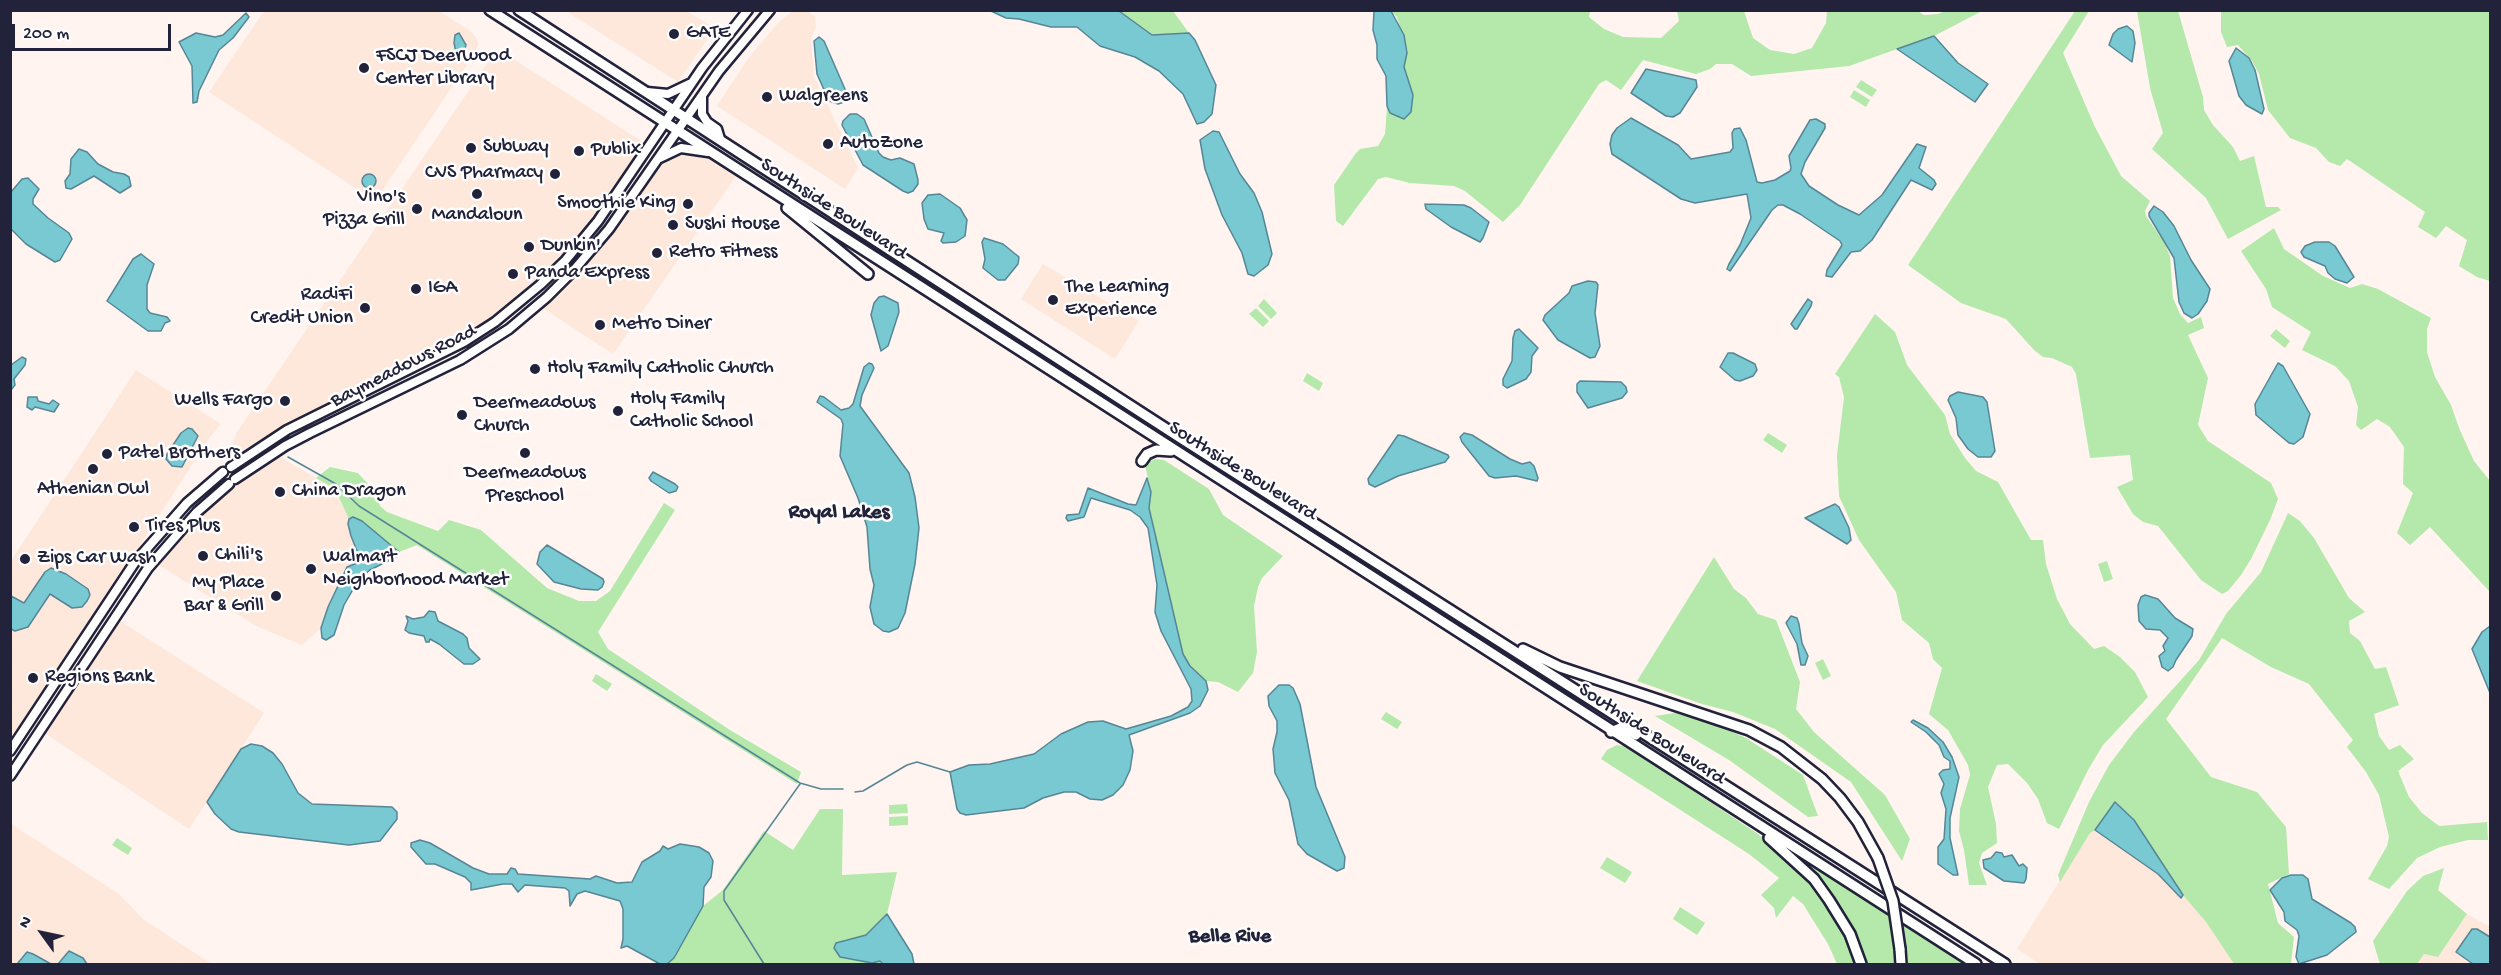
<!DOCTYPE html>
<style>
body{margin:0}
#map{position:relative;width:2501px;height:975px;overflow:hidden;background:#fff4ef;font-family:"Gochi Hand",sans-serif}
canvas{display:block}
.frame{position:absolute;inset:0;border:12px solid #22223b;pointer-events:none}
.north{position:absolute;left:12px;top:903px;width:60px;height:60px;-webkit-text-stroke:4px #fff;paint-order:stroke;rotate:303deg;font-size:16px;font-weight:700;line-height:24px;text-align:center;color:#22223b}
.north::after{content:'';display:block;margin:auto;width:21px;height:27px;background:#22223b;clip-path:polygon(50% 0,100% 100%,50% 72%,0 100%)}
.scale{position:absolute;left:12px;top:24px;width:159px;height:27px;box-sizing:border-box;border:3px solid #22223b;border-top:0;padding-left:8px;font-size:18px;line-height:21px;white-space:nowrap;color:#22223b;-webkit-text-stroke:4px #fff;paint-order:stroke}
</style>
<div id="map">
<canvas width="2501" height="975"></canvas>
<div class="frame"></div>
<div class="north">N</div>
<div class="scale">200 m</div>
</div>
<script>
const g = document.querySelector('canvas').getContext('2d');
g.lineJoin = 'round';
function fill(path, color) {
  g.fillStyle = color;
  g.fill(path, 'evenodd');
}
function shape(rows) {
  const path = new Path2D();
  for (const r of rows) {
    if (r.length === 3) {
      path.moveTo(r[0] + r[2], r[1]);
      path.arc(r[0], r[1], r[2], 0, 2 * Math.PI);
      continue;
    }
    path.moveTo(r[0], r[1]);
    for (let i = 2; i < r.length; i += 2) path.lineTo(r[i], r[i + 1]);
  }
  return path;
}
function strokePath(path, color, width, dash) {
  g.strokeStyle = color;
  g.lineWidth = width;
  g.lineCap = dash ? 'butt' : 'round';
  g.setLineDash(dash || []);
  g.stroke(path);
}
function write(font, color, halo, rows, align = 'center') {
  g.font = font + ' "Gochi Hand",sans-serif';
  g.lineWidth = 5;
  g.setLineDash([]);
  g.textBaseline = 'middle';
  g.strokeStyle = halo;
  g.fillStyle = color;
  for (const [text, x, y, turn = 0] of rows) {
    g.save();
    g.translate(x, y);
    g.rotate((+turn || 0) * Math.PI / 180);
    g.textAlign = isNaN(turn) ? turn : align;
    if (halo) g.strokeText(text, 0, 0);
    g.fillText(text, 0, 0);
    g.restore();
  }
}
fill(shape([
 [264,11,439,11,469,30,477,39,478,45,473,56,375,201,209,92],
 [566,11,686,11,715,28,678,82],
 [793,11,808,11,815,17,816,27,811,38,814,77,858,168,845,189,717,106,750,56,780,21],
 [499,50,643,142,645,147,572,248,544,277,491,320,458,342,288,425,244,452,235,451,232,444,237,432,495,52],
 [675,152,702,154,736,176,613,354,541,307,646,180,664,160],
 [1043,264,1139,321,1115,359,1021,299],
 [136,370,221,424,210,437,11,745,11,629,15,631,33,621,50,594,84,585,62,572,51,568,24,603,11,596,11,561],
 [277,455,335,489,349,519,351,536,359,556,358,563,328,607,321,628,302,645,256,626,156,563,198,516,225,491],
 [117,619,264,713,189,829,43,732],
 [10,823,119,894,144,920,212,964,87,964,67,952,58,964,51,964,28,952,17,964,11,964],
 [2095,830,2158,874,2181,898,2183,895,2206,922,2234,964,2040,964,2017,949,2090,833],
 [2467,914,2490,927,2490,964,2417,964,2423,954,2438,957]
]), '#fee7db');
fill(shape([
 [1916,10,1924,15,1938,14,1945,11,1982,11,1934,36,1849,66,1751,76,1732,64,1716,64,1710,69,1696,74,1643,60,1621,90,1606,80,1599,84,1520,205,1503,222,1465,191,1454,186,1410,183,1386,177,1378,179,1343,226,1336,221,1334,185,1356,153,1360,149,1378,146,1385,134,1387,106,1390,113,1404,119,1413,95,1404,67,1407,53,1397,17,1391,11,1590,11,1589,17,1604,29,1623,37,1661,38,1679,21,1677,11,1744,11,1753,38,1770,50,1794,54,1812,48,1826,23,1827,11],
 [1119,11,1173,11,1189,33,1152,35],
 [2075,11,2089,11,2063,53,2095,127,2121,176,2150,201,2145,211,2146,216,2164,242,2170,256,2173,298,2180,314,2188,323,2201,317,2204,328,2188,335,2208,378,2198,425,2208,441,2271,483,2278,499,2270,520,2251,559,2241,575,2228,591,2222,594,2201,580,2158,526,2143,522,2133,514,2117,487,2133,480,2130,455,2090,458,2076,374,2072,367,2052,358,2043,357,2034,350,2006,319,1961,303,1908,265],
 [2137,11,2178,11,2203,97,2204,110,2213,125,2233,147,2240,161,2254,156,2266,207,2278,207,2281,210,2228,239,2206,198,2152,149,2163,133,2150,88],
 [2221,11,2490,11,2490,281,2477,277,2459,266,2467,240,2446,226,2436,238,2418,227,2425,212,2347,159,2340,166,2329,162,2316,148,2290,138,2268,110,2259,74,2252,61,2238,45,2227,47,2221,32],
 [1861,80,1877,90,1872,97,1856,87],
 [1854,90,1870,100,1866,107,1850,97],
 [2274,228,2284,249,2323,276,2350,288,2362,284,2378,289,2431,318,2427,329,2427,352,2435,377,2451,405,2459,428,2474,461,2490,481,2490,592,2430,527,2410,545,2397,533,2413,493,2403,484,2404,447,2390,427,2377,419,2361,430,2356,425,2358,407,2349,381,2335,366,2302,350,2311,332,2272,307,2266,289,2241,251],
 [1264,299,1277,313,1271,319,1258,306],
 [1256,308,1269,321,1263,327,1249,314],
 [1875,314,1895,332,1907,365,1945,415,1950,434,1965,458,1976,471,1998,482,2031,540,2043,540,2046,564,2057,599,2070,624,2094,649,2104,646,2120,657,2135,672,2148,697,2103,745,2088,770,2059,829,2047,823,2038,799,2027,783,2008,764,1997,765,1988,787,1996,824,1997,843,1982,853,1979,863,1987,885,1969,885,1964,850,1959,831,1960,809,1970,775,1968,765,1948,730,1929,714,1942,668,1933,659,1929,643,1902,620,1896,592,1859,540,1839,496,1837,455,1844,397,1839,377,1835,374],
 [2276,329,2290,341,2285,348,2270,336],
 [1307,373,1323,383,1319,391,1303,381],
 [1768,433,1787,445,1782,453,1763,440],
 [1154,459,1164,460,1209,489,1223,515,1283,556,1262,578,1258,587,1254,606,1257,652,1253,673,1238,692,1218,682,1206,681,1190,666,1183,654,1149,508,1151,492,1145,465],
 [330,467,358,473,377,494,380,506,387,512,438,531,449,520,481,530,547,588,579,601,596,601,610,591,664,503,675,510,598,632,608,649,730,730,801,772,797,784,417,545,399,552,353,517,349,519,335,489,316,478],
 [2288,513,2300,521,2314,538,2349,598,2365,612,2349,621,2350,633,2360,641,2375,669,2386,667,2399,705,2374,714,2379,736,2389,750,2400,745,2414,759,2398,771,2409,797,2422,813,2439,826,2487,822,2488,840,2468,840,2440,847,2417,858,2389,889,2368,879,2387,846,2389,837,2379,795,2366,772,2347,747,2353,740,2309,684,2271,667,2222,638,2166,719,2211,777,2257,792,2286,827,2289,874,2268,884,2278,923,2294,937,2291,964,2234,964,2206,922,2183,895,2115,803,2097,829,2090,833,2060,882,2058,875,2089,802,2109,765,2134,732,2199,660,2226,614,2261,572],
 [1714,557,1734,589,1746,598,1758,614,1776,620,1800,682,1796,709,1814,732,1885,795,1910,839,1902,861,1851,782,1775,729,1733,712,1702,704,1637,681],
 [2107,561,2113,579,2104,582,2098,564],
 [1823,659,1831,676,1823,680,1815,663],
 [596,674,612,684,607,691,592,681],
 [1386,712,1402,722,1397,729,1381,719],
 [1675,713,1722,727,1746,738,1803,775,1818,816,1808,817,1729,760,1655,716],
 [1617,745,1623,746,1659,768,1758,834,1785,856,1817,889,1851,942,1858,964,1837,964,1828,944,1803,904,1793,896,1776,918,1774,908,1761,895,1779,878,1749,854,1601,759,1607,750],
 [907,804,908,813,889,814,889,805],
 [820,809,843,809,842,875,897,872,887,914,866,935,844,940,883,964,667,964,674,957,703,906,723,890,764,831,793,850],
 [908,816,908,825,889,826,889,817],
 [117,838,132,848,128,855,112,845],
 [1789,850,1892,916,1895,939,1896,964,1866,964,1857,941,1838,904,1812,873],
 [1607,857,1632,872,1625,883,1600,868],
 [2444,868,2438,890,2467,914,2438,957,2424,954,2417,964,2380,964,2373,941,2407,891,2423,876],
 [1680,907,1705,923,1697,935,1673,919],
 [1900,921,1968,964,1905,964]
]), '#b4e9ab');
const water = shape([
 [991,11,1119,11,1152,35,1189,33,1195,40,1216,85,1212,114,1204,122,1197,124,1183,94,1159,71,1135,57,1100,46,1077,27,1051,27,1019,19,1006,18,991,11],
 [1374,11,1391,11,1404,35,1407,53,1404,67,1413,95,1411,112,1404,119,1390,113,1387,106,1386,76,1377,59,1377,45,1373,30,1374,11],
 [246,13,249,17,233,38,219,50,199,91,197,102,193,103,192,66,179,42,196,33,215,37,223,35,246,13],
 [2127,26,2133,31,2135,43,2132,62,2109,45,2113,34,2118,29,2127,26],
 [459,33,466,45,463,55,459,57,456,52,454,43,455,35,459,33],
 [1934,36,1958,63,1988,84,1975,102,1897,49,1934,36],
 [819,37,824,41,848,96,844,102,838,104,829,101,817,74,814,41,819,37],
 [2236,48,2249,58,2255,70,2264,109,2262,114,2246,105,2239,96,2229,61,2236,48],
 [1646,69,1696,80,1697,87,1680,113,1673,117,1666,116,1631,93,1646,69],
 [850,114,857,114,864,119,879,153,883,157,891,160,900,158,914,164,918,180,918,184,913,191,908,193,903,191,863,165,842,125,843,121,850,114],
 [1631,118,1678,145,1691,159,1730,152,1733,148,1732,133,1734,129,1740,128,1746,140,1757,182,1762,183,1775,180,1790,171,1791,168,1789,156,1810,120,1816,119,1825,124,1825,128,1805,162,1801,174,1809,186,1838,205,1859,215,1882,195,1917,144,1926,147,1919,168,1934,180,1936,184,1932,190,1911,180,1872,240,1860,251,1851,252,1832,277,1826,276,1827,270,1842,245,1840,241,1800,214,1783,205,1778,205,1772,210,1730,271,1727,269,1729,264,1740,245,1751,218,1747,194,1695,203,1681,199,1612,154,1610,144,1612,135,1617,128,1631,118],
 [1213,131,1219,132,1240,174,1254,193,1262,212,1272,254,1268,265,1254,276,1248,274,1242,253,1222,215,1205,169,1200,140,1213,131],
 [79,149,87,152,98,164,113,172,124,174,129,177,131,186,120,193,94,176,71,189,66,188,65,181,70,174,71,159,79,149],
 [369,181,7],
 [28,178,39,189,33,199,33,204,48,218,69,233,72,239,60,260,55,262,26,244,11,229,11,192,22,179,28,178],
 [940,194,960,208,967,220,965,236,956,242,943,243,941,241,944,233,928,229,924,219,922,203,928,195,940,194],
 [1425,204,1464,205,1471,208,1489,222,1483,238,1480,242,1451,227,1426,209,1425,204],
 [2154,206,2163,212,2174,226,2191,260,2210,289,2207,301,2198,314,2192,318,2184,313,2179,302,2174,258,2149,216,2149,213,2154,206],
 [984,238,1003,244,1019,257,1018,264,1005,280,998,280,983,268,985,259,982,242,984,238],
 [2315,242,2329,242,2335,246,2354,277,2347,283,2335,279,2328,273,2325,266,2304,257,2301,252,2305,246,2315,242],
 [141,254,154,264,147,285,147,309,150,313,167,317,170,321,165,323,161,331,148,331,107,301,133,259,141,254],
 [1588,281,1596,282,1598,285,1595,313,1600,346,1595,357,1590,358,1558,340,1543,320,1545,315,1569,293,1572,286,1588,281],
 [884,296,898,303,899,312,888,346,881,351,871,315,874,303,879,297,884,296],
 [1808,299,1812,302,1811,306,1797,329,1795,329,1791,324,1808,299],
 [1519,329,1538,348,1532,356,1531,372,1526,379,1507,388,1503,385,1503,379,1512,361,1513,338,1515,331,1519,329],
 [1728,353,1733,353,1755,364,1757,370,1753,376,1740,381,1735,380,1720,367,1728,353],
 [22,357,26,359,25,365,14,379,15,385,11,390,11,365,22,357],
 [869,363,872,364,874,368,862,395,860,406,909,473,915,497,919,528,915,564,905,613,898,628,889,632,883,631,874,624,870,607,874,585,870,569,867,527,858,498,840,456,843,424,841,419,817,402,820,396,824,397,841,410,849,408,853,404,864,367,869,363],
 [2278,363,2283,366,2310,414,2303,437,2294,444,2289,443,2256,415,2255,404,2278,363],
 [1580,381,1621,382,1626,387,1627,392,1622,398,1588,408,1577,392,1577,384,1580,381],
 [1958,392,1983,397,1987,402,1995,451,1991,457,1978,457,1968,449,1958,435,1956,418,1948,400,1950,396,1958,392],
 [28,397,37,397,38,401,49,404,53,400,59,404,54,412,35,407,32,410,27,407,28,397],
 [188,428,192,429,198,436,182,467,172,466,166,459,167,454,181,433,188,428],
 [1464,433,1472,435,1510,459,1522,464,1530,462,1534,466,1538,478,1537,481,1516,476,1495,478,1489,476,1462,442,1460,437,1464,433],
 [1398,435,1404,436,1448,455,1449,457,1445,462,1398,476,1375,487,1369,484,1368,479,1398,435],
 [653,472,675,484,678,487,676,491,669,493,651,481,649,478,653,472],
 [1147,478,1151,492,1149,508,1183,654,1190,666,1206,681,1208,690,1200,706,1190,713,1129,735,1133,751,1130,770,1123,785,1113,795,1102,800,1090,799,1076,792,1064,792,1043,798,1024,808,966,815,960,813,957,809,950,772,969,765,990,764,1034,754,1061,734,1088,722,1103,721,1126,729,1171,716,1188,707,1192,701,1191,689,1161,631,1155,612,1157,585,1148,528,1140,517,1130,510,1091,498,1084,517,1068,521,1066,518,1067,515,1079,514,1088,488,1128,504,1136,505,1147,478],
 [1835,504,1839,507,1849,528,1851,540,1847,544,1805,518,1835,504],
 [353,517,362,521,399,552,398,556,370,570,359,579,344,605,334,635,326,640,322,638,321,628,328,607,347,567,357,563,359,556,351,536,348,524,349,519,353,517],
 [547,545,603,579,604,582,602,587,598,590,581,589,554,582,537,564,540,552,547,545],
 [51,568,66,574,88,589,90,595,87,601,82,607,72,608,50,594,28,627,15,631,11,629,11,596,24,603,45,572,51,568],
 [2145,595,2158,599,2175,618,2193,629,2192,636,2176,660,2173,667,2168,671,2162,667,2159,656,2165,651,2163,646,2168,638,2160,630,2146,629,2139,621,2138,605,2141,597,2145,595],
 [429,611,435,612,438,621,463,634,467,638,469,648,480,659,473,664,464,664,439,644,430,639,429,642,426,642,424,636,409,633,405,630,408,621,406,616,413,619,424,617,429,611],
 [1791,616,1797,618,1799,624,1802,643,1808,656,1805,665,1801,665,1797,644,1786,623,1791,616],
 [2490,626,2490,693,2472,649,2482,632,2490,626],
 [1279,685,1289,685,1293,688,1300,704,1316,787,1345,857,1344,868,1337,871,1307,854,1298,844,1289,800,1275,773,1273,749,1277,732,1277,721,1269,706,1268,696,1279,685],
 [1913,720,1928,728,1943,742,1952,757,1959,777,1950,818,1950,838,1958,875,1953,875,1938,864,1938,847,1944,839,1946,809,1941,793,1944,784,1939,774,1943,770,1950,769,1950,761,1944,757,1939,745,1926,732,1911,722,1913,720],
 [251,744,262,746,273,753,282,764,298,793,312,804,392,807,397,812,397,819,380,841,349,845,239,832,231,829,215,814,207,802,241,749,251,744],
 [2115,802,2134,820,2183,895,2181,898,2158,874,2095,830,2115,802],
 [420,840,430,843,473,868,489,874,507,874,511,868,515,869,518,874,590,879,596,876,617,883,632,882,642,862,660,851,663,846,668,849,680,844,699,847,709,853,713,861,711,877,704,887,703,906,674,958,667,964,660,964,627,946,621,948,623,939,623,909,620,901,585,891,577,894,570,906,569,891,565,888,525,885,518,892,512,884,503,884,471,890,471,883,465,877,435,864,426,864,411,847,411,843,420,840],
 [1996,852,2002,853,2004,857,2012,855,2019,866,2023,864,2027,868,2026,879,2024,883,2004,881,1984,868,1983,860,1991,858,1996,852],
 [2291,875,2303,875,2308,879,2312,899,2351,923,2355,927,2356,932,2327,955,2299,964,2296,957,2299,936,2297,930,2285,921,2284,912,2270,890,2282,878,2291,875],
 [887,914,912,954,914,964,883,964,880,961,872,963,840,957,834,948,836,943,866,935,887,914],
 [2472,929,2477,929,2490,937,2490,964,2473,964,2456,952,2472,929],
 [69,951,83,958,87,964,58,964,69,951],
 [27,952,33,954,51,964,17,964,27,952]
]);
fill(water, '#79c9d3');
strokePath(water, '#568696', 1.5);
strokePath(shape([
 [288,457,336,484,359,506,800,783,821,789,843,789],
 [855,792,863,791,907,765,917,762,950,772],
 [764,964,724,900,724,891,800,784]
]), '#568696', 1.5);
const primary = shape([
 [647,92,668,94,689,84],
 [702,96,702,114,707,122,717,129,720,139],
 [660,158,681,148,708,152],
 [231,467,287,430,464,342,495,322,540,285,565,261,598,221,702,68,748,10],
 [235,479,285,446,310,433,460,360,509,329,547,297,574,270,609,229,719,71,770,10],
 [10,751,135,562,187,503,223,472],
 [10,776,148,568,197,512,229,484]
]);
const highway = shape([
 [490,10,1976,964],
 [519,10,1182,439,2005,964],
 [787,208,868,274],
 [1142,461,1147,454,1156,450,1171,451],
 [1523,649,1560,667,1749,730,1781,747,1822,779,1840,798,1858,822,1878,858],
 [1611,732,1623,727,1636,735],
 [1769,838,1814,879,1829,900,1850,934,1861,964],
 [1900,949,1901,964]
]);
strokePath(primary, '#22223b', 13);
strokePath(highway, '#22223b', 14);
strokePath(primary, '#fff', 8);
strokePath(highway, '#fff', 9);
const highwayBridge = shape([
 [1878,858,1893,901,1900,949]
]);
strokePath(highwayBridge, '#22223b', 14, []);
strokePath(highwayBridge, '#fff', 9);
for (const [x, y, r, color] of [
 [674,34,6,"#22223b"],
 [364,68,6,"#22223b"],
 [767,97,6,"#22223b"],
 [828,144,6,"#22223b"],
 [471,148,6,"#22223b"],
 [579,151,6,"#22223b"],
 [555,174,6,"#22223b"],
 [477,194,6,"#22223b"],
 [688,204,6,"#22223b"],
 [417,209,6,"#22223b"],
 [673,225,6,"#22223b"],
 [529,247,6,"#22223b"],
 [657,253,6,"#22223b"],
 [513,274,6,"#22223b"],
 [416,289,6,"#22223b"],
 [1053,300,6,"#22223b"],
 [365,308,6,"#22223b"],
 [600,325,6,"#22223b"],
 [535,369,6,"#22223b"],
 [285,401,6,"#22223b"],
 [618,411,6,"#22223b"],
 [462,415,6,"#22223b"],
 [525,453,6,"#22223b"],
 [107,454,6,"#22223b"],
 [93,469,6,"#22223b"],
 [280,492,6,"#22223b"],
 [134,527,6,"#22223b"],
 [203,556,6,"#22223b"],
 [25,559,6,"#22223b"],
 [311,569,6,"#22223b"],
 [276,596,6,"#22223b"],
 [33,678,6,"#22223b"]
]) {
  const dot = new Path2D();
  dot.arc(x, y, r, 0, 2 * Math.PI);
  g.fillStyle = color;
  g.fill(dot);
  strokePath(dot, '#fff', 2);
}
write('20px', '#22223b', '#fff', [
 ["GATE",686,34],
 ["FSCJ Deerwood",376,57],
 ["Center Library",376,80],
 ["Walgreens",779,97],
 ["AutoZone",840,144],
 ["Subway",483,148],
 ["Publix",591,151],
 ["CVS Pharmacy",543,174,"right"],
 ["Vino's",405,198,"right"],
 ["Pizza Grill",405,221,"right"],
 ["Smoothie King",676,204,"right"],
 ["Mandaloun",477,216,"center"],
 ["Sushi House",685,225],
 ["Dunkin'",541,247],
 ["Retro Fitness",669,253],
 ["Panda Express",525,274],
 ["The Learning",1065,288],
 ["Experience",1065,311],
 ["IGA",428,289],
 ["RadiFi",353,296,"right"],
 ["Credit Union",353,319,"right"],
 ["Metro Diner",612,325],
 ["Holy Family Catholic Church",547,369],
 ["Holy Family",630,400],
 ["Catholic School",630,423],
 ["Wells Fargo",273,401,"right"],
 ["Deermeadows",474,404],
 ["Church",474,427],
 ["Patel Brothers",119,454],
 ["Deermeadows",525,474,"center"],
 ["Preschool",525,497,"center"],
 ["Athenian Owl",93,490,"center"],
 ["China Dragon",292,492],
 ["Tires Plus",146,527],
 ["Chili's",215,556],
 ["Walmart",323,558],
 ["Neighborhood Market",323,581],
 ["Zips Car Wash",37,559],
 ["My Place",264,584,"right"],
 ["Bar & Grill",264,607,"right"],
 ["Regions Bank",45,678]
], 'left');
write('20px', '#22223b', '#fff', [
 ["Southside Boulevard",833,210,33],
 ["Baymeadows Road",404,367,-27],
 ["Southside Boulevard",1242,472,32],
 ["Southside Boulevard",1651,735,33]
]);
write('bold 21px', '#22223b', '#fff', [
 ["Royal Lakes",839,514],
 ["Belle Rive",1230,938]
]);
</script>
